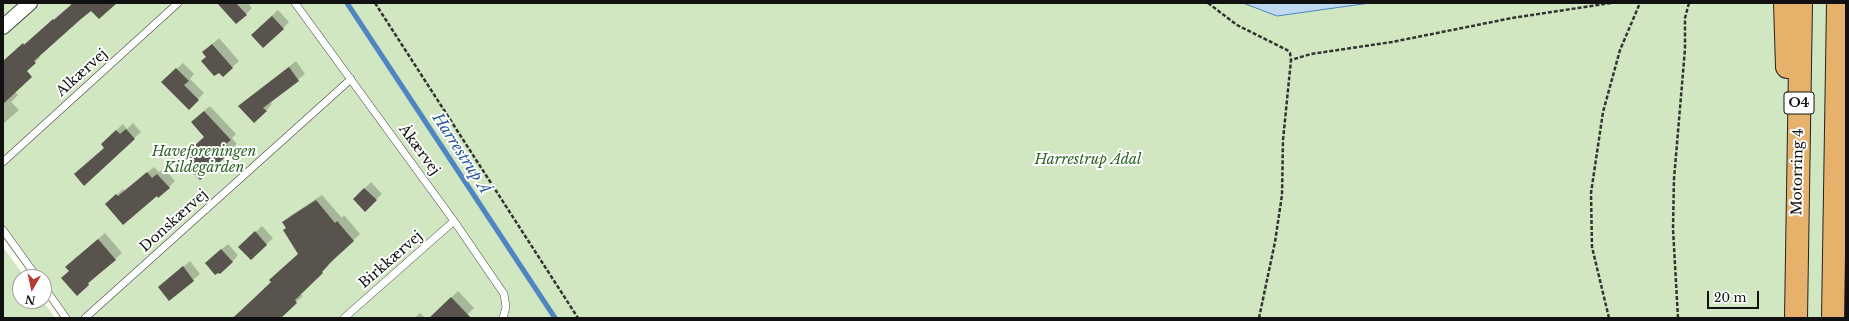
<!DOCTYPE html>
<meta charset="utf-8">
<style>
body{margin:0}
#map{position:relative;width:1849px;height:321px;overflow:hidden;background:#fefdf6;font-family:"Libre Baskerville",serif}
canvas{display:block}
.frame{position:absolute;inset:0;border:4px solid #111;pointer-events:none}
.north{position:absolute;left:12px;top:269px;width:40px;height:40px;box-sizing:border-box;background:#fff;border:1px solid #a0a0a0;border-radius:50%;rotate:189deg;font-size:11px;font-weight:700;line-height:16px;text-align:center;color:#111}
.north::after{content:'';display:block;margin:auto;width:14px;height:18px;background:#b53d35;clip-path:polygon(50% 0,100% 100%,50% 72%,0 100%)}
.scale{position:absolute;left:1707px;top:291px;width:52px;height:18px;box-sizing:border-box;border:2px solid #111;border-top:0;padding-left:5px;font-size:12px;line-height:14px;white-space:nowrap;color:#111;-webkit-text-stroke:3px #fff;paint-order:stroke}
</style>
<div id="map">
<canvas width="1849" height="321"></canvas>
<div class="frame"></div>
<div class="north">N</div>
<div class="scale">20 m</div>
</div>
<script>
const g = document.querySelector('canvas').getContext('2d');
g.lineJoin = 'round';
function fill(path, color) {
  g.fillStyle = color;
  g.fill(path, 'evenodd');
}
function shape(rows) {
  const path = new Path2D();
  for (const r of rows) {
    path.moveTo(r[0], r[1]);
    for (let i = 2; i < r.length; i += 2) path.lineTo(r[i], r[i + 1]);
  }
  return path;
}
function strokePath(path, color, width, dash) {
  g.strokeStyle = color;
  g.lineWidth = width;
  g.lineCap = dash ? 'butt' : 'round';
  g.setLineDash(dash || []);
  g.stroke(path);
}
function write(font, color, halo, rows, align = 'center') {
  g.font = font + ' "Libre Baskerville",serif';
  g.lineWidth = 4;
  g.setLineDash([]);
  g.textBaseline = 'middle';
  g.strokeStyle = halo;
  g.fillStyle = color;
  for (const [text, x, y, turn = 0] of rows) {
    g.save();
    g.translate(x, y);
    g.rotate((+turn || 0) * Math.PI / 180);
    g.textAlign = isNaN(turn) ? turn : align;
    if (halo) g.strokeText(text, 0, 0);
    g.fillText(text, 0, 0);
    g.restore();
  }
}
fill(shape([
 [3,3,1846,3,1846,318,60,318,44,295,44,277,31,277,3,238],
 [3,247,25,277,20,277,20,301,43,301,55,318,3,318]
]), '#d1e7c1');
const water = shape([
 [1243,3,1370,3,1277,16,1243,3]
]);
fill(water, '#bfd9f1');
strokePath(water, '#4d86c1', 1);
fill(shape([
 [73,3,115,3,91,9,39,55,40,57,20,77,10,56],
 [219,3,248,3,252,8,246,14],
 [278,10,289,22,283,28,258,28],
 [219,38,239,61,223,76,210,46],
 [296,61,305,74,270,102,272,104,266,111,246,100],
 [183,63,194,74,190,79,204,93,189,109,163,82],
 [8,84,18,95,11,102,19,110,3,124,3,88],
 [210,106,236,134,232,138,237,144,231,150,205,137,198,116],
 [133,123,141,132,84,184,105,148,108,138,123,124,127,129],
 [154,167,159,172,164,168,175,181,169,187,157,194,106,205,123,189,125,191],
 [371,182,382,194,365,210,354,199],
 [322,195,342,218,344,215,360,234,333,259,327,265,328,266,300,294,303,296,276,318,232,318,273,282,299,254,284,230,287,227,284,222,290,216],
 [262,226,273,238,251,259,240,247],
 [105,233,122,253,77,294,70,271,66,267],
 [228,244,238,255,232,262,212,257],
 [190,261,200,274,169,300,159,287],
 [458,291,474,308,464,318,451,318,441,308],
 [420,313,425,318,415,318]
]), '#0003');
strokePath(shape([
 [347,3,555,318]
]), '#4d86c1', 5);
fill(shape([
 [70,3,117,3,99,19,91,11,81,19,34,61,36,63,27,71,32,77,3,104,3,61,23,43,24,45,53,19,54,20,71,5],
 [217,3,236,3,247,15,236,24],
 [272,16,284,29,263,48,251,35],
 [212,44,233,68,223,77,219,73,214,76,201,61,206,57,202,52],
 [289,67,299,81,263,108,267,111,254,123,238,106],
 [176,68,189,81,184,85,199,100,189,110,161,82],
 [204,111,231,140,226,144,232,151,200,180,187,166,190,163,183,156,204,137,191,122],
 [126,129,135,139,84,186,74,174,104,148,101,144,116,130,120,134],
 [147,172,152,178,157,174,170,188,158,198,157,196,123,225,105,204,116,194,118,196],
 [364,188,377,200,365,212,353,199],
 [316,200,335,223,337,221,354,241,331,262,322,272,323,273,295,300,297,303,281,318,233,318,271,282,269,280,298,254,283,230,286,228,282,222],
 [255,231,267,245,251,260,238,247],
 [98,239,116,260,88,283,89,285,77,296,61,278,69,271,65,267],
 [221,249,233,262,220,274,218,273,215,275,205,263],
 [183,266,194,281,169,301,158,287],
 [451,297,471,318,429,318]
]), '#59534e');
const service = shape([
 [295,3,454,221,504,294,506,307,503,318],
 [3,162,178,3],
 [3,230,37,277],
 [44,287,66,318],
 [85,318,351,79],
 [344,318,454,221]
]);
const minor = shape([
 [3,27,30,3]
]);
const motorway = shape([
 [1785,3,1787,67],
 [1796,318,1801,3],
 [1833,318,1838,3]
]);
strokePath(service, '#444', 8);
strokePath(minor, '#444', 16);
strokePath(motorway, '#222', 24);
strokePath(shape([
 [375,3,578,318],
 [1208,3,1237,25,1287,50,1290,53,1291,60],
 [1259,318,1275,242,1282,195,1283,140,1291,60,1311,54,1392,42,1512,18,1611,3],
 [1609,318,1592,247,1591,193,1603,112,1620,50,1640,3],
 [1678,318,1673,229,1674,179,1685,49,1685,18,1689,3]
]), '#333', 2.5, [4, 2]);
strokePath(service, '#fff', 7);
strokePath(minor, '#fff', 14);
strokePath(motorway, '#e6b16b', 22);
for (const [x, y, w] of [
 [1799,103,30]
]) {
  const box = new Path2D();
  box.roundRect(x - w / 2, y - 11, w, 22, 3);
  g.fillStyle = '#fff';
  g.fill(box);
  strokePath(box, '#111', 1);
}
write('bold 13px', '#111', null, [
 ["O4",1799,103]
]);
write('14px', '#111', '#fff', [
 ["Alkærvej",82,73,-42],
 ["Åkærvej",419,150,54],
 ["Motorring 4",1798,172,-89],
 ["Donskærvej",174,221,-42],
 ["Birkkærvej",391,260,-41]
]);
write('italic 14px', '#2c6426', '#fff', [
 ["Haveforeningen",204,152],
 ["Kildegården",204,168],
 ["Harrestrup Ådal",1088,160]
]);
write('italic 15px', '#255998', '#fff', [
 ["Harrestrup Å",461,154,57]
]);
</script>
